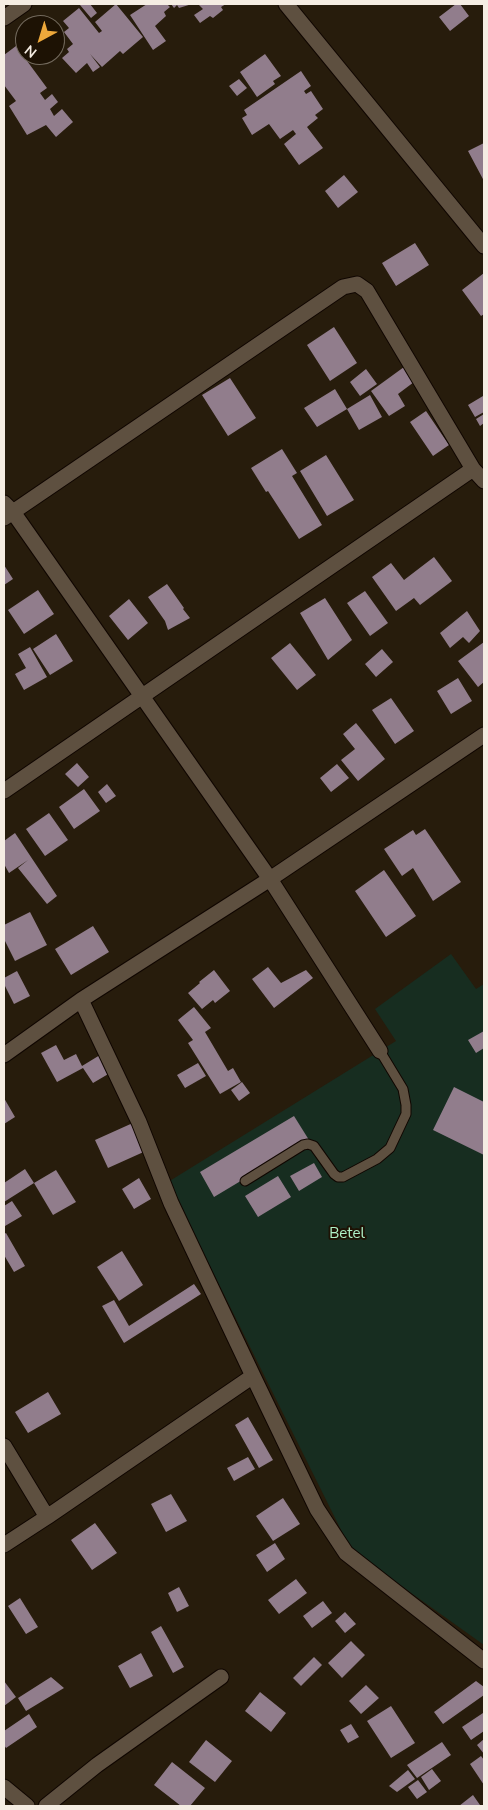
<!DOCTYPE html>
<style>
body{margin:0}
#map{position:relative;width:488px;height:1810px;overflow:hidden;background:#271c0c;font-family:"Nunito Sans",sans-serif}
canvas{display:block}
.frame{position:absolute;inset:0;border:5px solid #f5ede3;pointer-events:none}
.north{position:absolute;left:15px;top:15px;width:50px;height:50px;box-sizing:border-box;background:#1d1204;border:1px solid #736a5d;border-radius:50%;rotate:219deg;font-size:14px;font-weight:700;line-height:20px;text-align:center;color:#f5ede3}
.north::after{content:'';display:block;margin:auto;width:18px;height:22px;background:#eda83b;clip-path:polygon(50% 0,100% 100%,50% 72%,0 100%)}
</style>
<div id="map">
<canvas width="488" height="1810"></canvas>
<div class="frame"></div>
<div class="north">N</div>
</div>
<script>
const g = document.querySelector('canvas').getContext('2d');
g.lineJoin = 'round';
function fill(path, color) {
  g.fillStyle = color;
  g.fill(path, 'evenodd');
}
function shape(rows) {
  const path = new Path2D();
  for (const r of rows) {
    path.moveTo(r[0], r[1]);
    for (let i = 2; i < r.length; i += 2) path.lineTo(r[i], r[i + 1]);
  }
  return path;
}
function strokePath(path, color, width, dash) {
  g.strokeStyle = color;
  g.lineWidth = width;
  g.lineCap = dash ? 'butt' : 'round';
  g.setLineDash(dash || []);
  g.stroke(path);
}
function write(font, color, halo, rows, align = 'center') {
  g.font = font + ' "Nunito Sans",sans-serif';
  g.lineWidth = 4;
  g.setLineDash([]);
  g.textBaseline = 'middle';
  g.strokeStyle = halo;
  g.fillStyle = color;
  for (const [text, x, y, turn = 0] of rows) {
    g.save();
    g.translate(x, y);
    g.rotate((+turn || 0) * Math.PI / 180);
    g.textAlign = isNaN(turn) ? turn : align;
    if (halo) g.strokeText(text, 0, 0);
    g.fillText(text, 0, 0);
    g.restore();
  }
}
fill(shape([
 [451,954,476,989,484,984,484,1645,351,1550,168,1182,396,1041,375,1009]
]), '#172d20');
fill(shape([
 [82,4,90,4,97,13,91,18,80,5],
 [116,4,143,37,123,54,120,51,102,67,90,54,100,67,93,72,87,63,76,73,62,58,69,52,67,49,73,44,64,32,69,28,63,21,79,8,99,33,102,31,95,22],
 [147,4,167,4,170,7,164,12,166,16,155,26,166,41,153,50,130,15],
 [171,4,192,4,179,8,177,5,174,8],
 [198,4,226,4,221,7,223,10,213,18,210,16,200,23,194,15,203,9],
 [456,4,460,4,469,16,450,31,439,17],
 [16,46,47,88,40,93,45,100,52,94,58,102,50,109,54,116,62,109,73,122,56,137,46,125,27,135,9,106,16,101,4,85,4,55],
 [265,54,281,76,273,81,275,84,257,97,240,72],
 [301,71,311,86,304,91,306,94,311,91,323,109,315,115,318,118,307,127,323,148,299,165,284,144,296,134,293,130,280,139,269,124,252,135,242,118,247,115,244,110],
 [239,79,247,88,237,96,229,86],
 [484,143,484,181,468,151],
 [344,175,358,192,338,208,325,191],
 [415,243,429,265,396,286,382,263],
 [484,273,484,314,481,316,462,290],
 [334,327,357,363,330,381,307,345],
 [404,367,414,382,398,394,405,406,389,416,371,391],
 [366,369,377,384,360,396,350,382],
 [230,378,256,418,228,436,202,395],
 [335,389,347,409,317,427,304,408],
 [370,395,382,417,359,430,347,409],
 [483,396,484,412,475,417,468,405],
 [426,411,449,445,433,456,410,422],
 [484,414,484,423,480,426,476,419],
 [282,449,297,473,292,476,322,525,299,539,268,491,266,492,251,468],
 [326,455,354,500,327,516,300,471],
 [434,557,452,581,420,605,414,598,396,611,372,577,391,563,404,580],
 [4,565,13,579,4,585],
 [167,584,184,608,183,609,190,618,168,630,165,621,148,597],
 [38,590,54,614,24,634,8,610],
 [365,591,388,623,370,636,347,603],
 [325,598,352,640,328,660,300,613],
 [129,599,148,623,128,640,109,616],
 [467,611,480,631,469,643,463,637,450,648,440,633],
 [56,634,73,661,50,675,33,649],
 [484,642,484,682,478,687,458,661],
 [290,643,316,675,297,690,271,658],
 [30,647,47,677,24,690,15,674,26,668,18,654],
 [382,649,393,662,376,677,365,664],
 [458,678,472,701,451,714,437,691],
 [391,698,414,731,395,744,372,710],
 [356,723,385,759,358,781,341,760,355,749,343,734],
 [77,763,89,777,78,787,65,774],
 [337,764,349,778,331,792,320,778],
 [107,784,116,796,106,803,98,792],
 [84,789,100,811,74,829,59,807],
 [49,813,68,840,45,856,26,829],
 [425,829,461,882,433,901,413,868,402,876,384,849,413,830,416,835],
 [15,833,57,896,47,904,18,868,28,860,9,873,4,864,4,841],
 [384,870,416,916,386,937,355,891],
 [30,912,47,945,15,961,4,939,4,925],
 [93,926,109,952,71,975,55,949],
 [268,967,281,983,306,970,313,978,274,1008,252,979],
 [214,970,230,991,215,1003,213,1000,202,1009,188,993,200,983,199,982],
 [17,971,30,996,14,1004,4,984,4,978],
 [194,1007,211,1028,205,1032,228,1071,233,1068,241,1082,220,1094,188,1043,193,1040,178,1020],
 [484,1031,484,1048,476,1053,468,1040],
 [56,1045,64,1060,76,1054,82,1066,100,1055,110,1073,93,1083,83,1068,57,1082,41,1053],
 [198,1063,206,1076,185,1088,177,1075],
 [242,1082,250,1093,239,1101,231,1090],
 [454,1087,484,1102,484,1155,433,1130],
 [4,1098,15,1117,4,1124],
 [294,1116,309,1140,214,1197,200,1172],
 [135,1122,148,1150,108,1168,95,1140],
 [314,1163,322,1177,299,1191,290,1176],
 [25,1169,34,1183,4,1202,4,1183],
 [56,1170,76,1202,53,1215,34,1183],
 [278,1176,291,1197,258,1217,245,1196],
 [139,1178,151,1199,134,1209,122,1189],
 [12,1201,22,1216,5,1226,4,1223,4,1206],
 [6,1233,25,1266,14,1272,4,1255,4,1234],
 [122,1251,143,1285,119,1301,97,1267],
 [194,1284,201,1294,124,1343,102,1306,114,1300,129,1326],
 [48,1392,61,1414,28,1433,15,1412],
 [248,1417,273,1460,259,1468,235,1425],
 [248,1457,255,1469,234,1481,227,1468],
 [171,1494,187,1521,166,1532,151,1504],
 [283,1498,300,1524,273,1541,256,1516],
 [95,1523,117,1553,92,1570,71,1540],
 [275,1543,285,1559,267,1572,256,1555],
 [296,1579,307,1593,279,1614,268,1600],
 [179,1587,189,1606,177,1612,168,1593],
 [20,1598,38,1627,26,1634,8,1606],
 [323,1601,332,1613,312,1628,303,1616],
 [345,1612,356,1624,345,1633,335,1621],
 [161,1626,184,1667,173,1673,151,1632],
 [351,1641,365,1655,342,1678,328,1663],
 [141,1653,153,1676,130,1688,118,1666],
 [314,1657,322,1665,301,1686,293,1678],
 [51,1677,64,1688,26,1711,18,1698],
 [4,1681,16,1697,4,1706],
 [476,1681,484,1687,484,1695,443,1724,434,1712],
 [366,1685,379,1698,361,1714,349,1701],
 [260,1692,286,1713,271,1732,245,1711],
 [391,1706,415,1743,391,1758,367,1721],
 [483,1713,484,1731,471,1740,462,1727],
 [29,1714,37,1727,6,1748,4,1745,4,1731],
 [351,1724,359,1737,348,1743,340,1730],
 [484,1739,484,1754,477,1745],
 [206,1740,232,1761,215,1782,189,1762],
 [442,1742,451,1755,417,1778,407,1765],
 [481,1756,484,1760,484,1785,470,1764],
 [172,1762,205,1788,190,1806,181,1806,154,1785],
 [432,1769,441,1781,429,1790,421,1777],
 [408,1770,415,1779,397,1792,389,1786],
 [418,1780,427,1792,417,1799,408,1787],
 [473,1795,480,1805,479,1806,459,1806]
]), '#917d8c');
const service = shape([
 [245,1181,303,1145,308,1144,314,1146,334,1174,338,1177,343,1177,377,1159,390,1148,406,1114,406,1105,403,1089,380,1051]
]);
const minor = shape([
 [286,4,484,246],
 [4,18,24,4],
 [4,503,13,512,270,879,380,1051],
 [4,518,343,287,357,284,367,291,473,469,484,481],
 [4,791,473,469],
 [4,1055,81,1000,270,879,484,735],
 [253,1376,317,1509,346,1553,484,1661],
 [4,1446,47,1517],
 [4,1545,47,1517,253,1376,171,1203,139,1122,81,1000],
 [4,1787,27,1806],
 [46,1806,97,1765,221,1677]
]);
strokePath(service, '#100600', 11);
strokePath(minor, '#100600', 17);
strokePath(service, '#5e5040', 9);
strokePath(minor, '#5e5040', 15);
write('15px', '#aff2c8', '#1d1204', [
 ["Betel",347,1234]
]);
</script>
